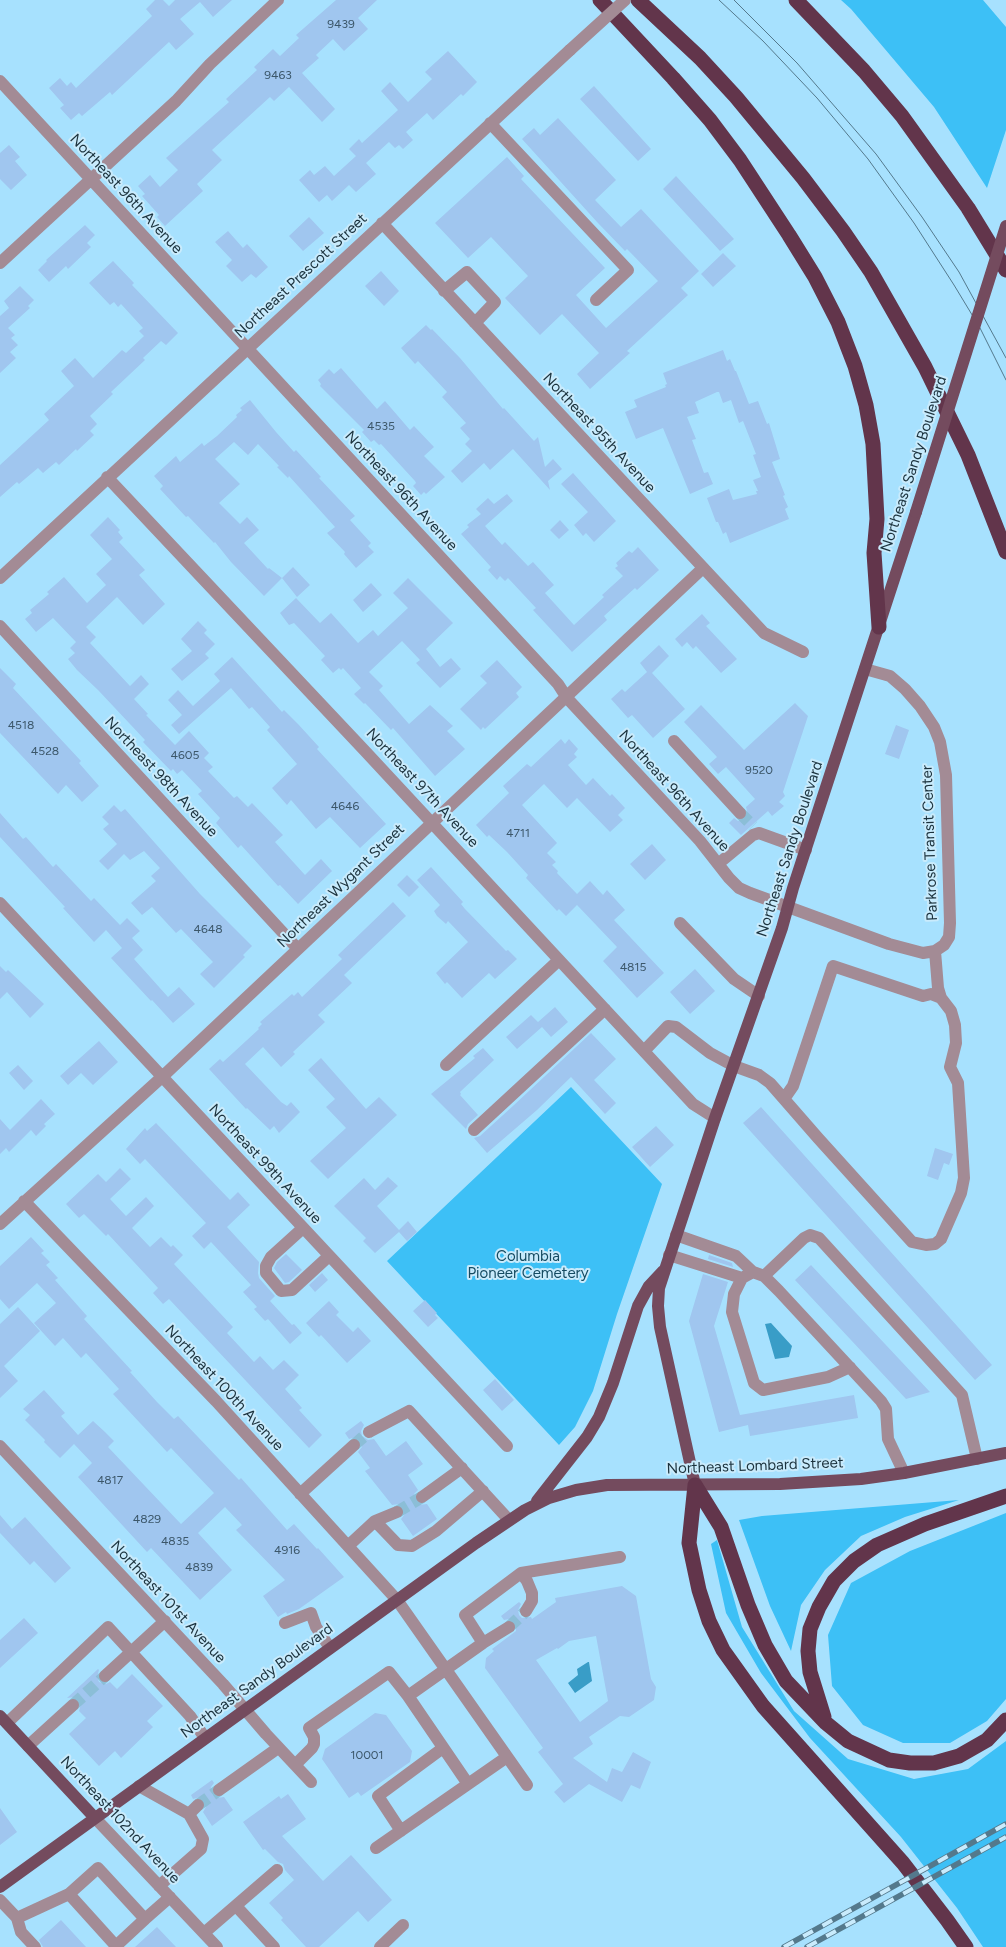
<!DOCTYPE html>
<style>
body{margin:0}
canvas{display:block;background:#a7e1fe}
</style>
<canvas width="1006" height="1947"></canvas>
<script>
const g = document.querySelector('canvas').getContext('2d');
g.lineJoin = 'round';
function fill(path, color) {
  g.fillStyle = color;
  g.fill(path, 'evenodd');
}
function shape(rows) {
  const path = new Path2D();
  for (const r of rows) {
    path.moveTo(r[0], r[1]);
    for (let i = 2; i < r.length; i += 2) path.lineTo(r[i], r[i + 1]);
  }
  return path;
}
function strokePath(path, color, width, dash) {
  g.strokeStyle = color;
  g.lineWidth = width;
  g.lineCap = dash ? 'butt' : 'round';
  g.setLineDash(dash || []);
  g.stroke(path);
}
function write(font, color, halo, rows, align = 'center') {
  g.font = font + ' Figtree,sans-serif';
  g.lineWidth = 4;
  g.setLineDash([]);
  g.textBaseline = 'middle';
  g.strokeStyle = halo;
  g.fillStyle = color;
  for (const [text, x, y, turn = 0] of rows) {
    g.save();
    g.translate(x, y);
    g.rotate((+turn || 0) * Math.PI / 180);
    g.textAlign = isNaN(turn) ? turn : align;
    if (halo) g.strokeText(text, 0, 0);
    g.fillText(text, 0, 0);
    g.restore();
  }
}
fill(shape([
 [841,0,983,0,1006,27,1006,130,987,188,934,107,851,9],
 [571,1087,662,1184,617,1314,593,1391,575,1427,559,1445,387,1261],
 [959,1500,905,1517,861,1536,825,1570,801,1605,791,1651,770,1606,739,1520,762,1516],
 [1006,1513,1006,1699,987,1721,950,1743,903,1743,863,1725,832,1686,828,1635,851,1583,910,1551],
 [717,1540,742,1627,794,1711,848,1759,914,1779,968,1769,1006,1741,1006,1947,983,1947,957,1908,901,1837,810,1738,761,1673,726,1613,711,1544]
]), '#3dc0f6');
fill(shape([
 [771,1323,792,1346,789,1357,775,1359,765,1324],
 [588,1662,589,1662,592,1681,575,1693,568,1683,578,1675,577,1669]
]), '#399dc7');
fill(shape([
 [155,0,163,0,169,6,175,0,232,0,213,17,200,2,180,19,194,34,176,50,169,42,112,95,110,92,82,116,79,113,71,120,60,108,64,105,49,88,60,78,67,86,71,82,76,88,152,16,146,9],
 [336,0,377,0,358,18,368,29,344,51,333,39,316,55,319,58,302,73,335,109,322,122,289,87,274,101,270,97,212,150,222,160,197,184,203,191,165,226,157,217,159,215,142,196,145,194,138,186,150,175,160,187,178,170,166,158,229,102,226,99,257,70,254,67,273,49,280,56,299,38,296,35],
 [448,51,477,82,463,96,461,94,433,120,427,113,406,132,413,140,403,149,399,145,395,148,389,142,366,163,376,174,356,192,349,185,332,201,327,195,319,202,299,180,310,170,314,175,325,166,334,176,356,156,349,149,359,139,362,143,398,110,381,91,390,82,408,102,432,79,425,72],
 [594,86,651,149,638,161,580,99],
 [558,118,616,180,595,200,621,227,641,209,699,271,681,288,688,295,627,351,630,353,590,389,577,374,599,353,562,314,540,335,505,298,528,276,491,237,468,258,435,223,507,157,524,176,521,179,605,268,576,295,606,328,658,281,627,249,625,251,597,222,522,139,534,128,540,135],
 [9,145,20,157,15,161,27,175,11,190,0,179,0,153],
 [676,176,734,239,720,251,663,189],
 [309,217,324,233,303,251,289,236],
 [85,225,95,235,87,243,91,247,68,269,66,266,49,282,38,270,47,261,46,260],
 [228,231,243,248,247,244,268,267,256,278,251,274,242,282,226,266,232,260,215,242],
 [723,253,736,266,713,287,701,274],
 [113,261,134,283,132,285,178,333,166,345,161,341,143,358,145,360,111,392,113,394,90,416,97,424,90,431,94,435,77,451,76,449,59,465,56,462,43,473,38,468,19,484,17,482,0,497,0,465,49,420,44,414,74,386,61,371,75,358,93,378,122,350,126,353,144,336,139,331,143,328,121,304,118,307,114,302,110,305,89,283],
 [381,271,399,291,384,306,365,286],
 [20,286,34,300,28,306,30,308,8,328,15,335,11,338,18,345,10,352,16,358,0,373,0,316,9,308,4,301],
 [426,325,431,330,432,329,460,358,503,409,504,408,534,441,538,437,545,467,553,459,562,469,548,481,550,490,513,449,490,470,484,463,462,483,451,471,472,451,465,444,470,439,460,428,466,423,442,397,447,392,418,361,415,364,401,348],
 [723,350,727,361,730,359,735,371,736,371,749,404,758,401,767,424,769,423,780,459,772,462,785,495,783,496,788,507,785,509,789,519,730,543,726,532,723,534,718,522,716,522,707,498,729,489,733,500,757,494,756,491,758,491,753,480,761,477,753,455,756,454,743,421,739,423,731,400,723,403,719,392,717,392,695,402,699,413,687,417,696,439,692,440,704,473,708,472,713,484,690,494,663,428,636,439,625,412,637,407,634,400,666,387,665,385,667,384,663,373],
 [341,368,377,409,385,401,410,430,414,426,434,447,424,456,445,477,426,494,424,492,421,495,413,486,416,483,415,481,381,444,379,445,374,440,371,442,362,432,364,430,320,386,321,384,318,380,329,369,334,374],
 [250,400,276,432,294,452,296,450,321,477,319,478,355,516,350,520,371,543,368,546,374,552,356,568,344,554,345,552,327,533,335,527,289,476,288,478,277,467,279,466,258,444,248,455,234,442,215,459,240,484,219,503,240,524,247,517,259,530,244,543,268,569,269,568,282,578,264,596,231,562,215,542,214,543,188,516,186,517,160,489,163,486,154,476,176,456,180,462,202,443,204,446,217,436,237,417,236,415,242,410,240,408],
 [573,473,616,521,594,542,586,533,583,536,574,525,588,512,561,484],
 [507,494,513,501,485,526,502,545,505,542,528,566,533,562,554,585,545,593,574,625,604,597,602,595,623,576,615,568,618,566,616,563,629,551,632,553,638,547,659,570,637,590,635,588,604,616,607,620,572,652,533,610,536,608,508,578,505,581,500,576,497,580,488,570,491,567,461,534,469,527,467,525,481,514,476,509,488,498,494,504],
 [108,517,120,530,118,532,123,538,119,542,145,570,139,575,165,604,143,625,117,597,86,627,96,637,90,643,130,686,141,675,149,684,134,699,148,714,146,715,175,745,189,731,209,753,204,758,213,767,208,771,234,798,237,796,248,807,252,803,283,835,275,842,305,875,321,859,332,871,298,904,280,885,278,886,241,845,238,848,216,823,220,818,198,794,202,791,182,770,177,774,173,769,171,771,143,742,145,740,98,690,77,670,68,659,75,653,70,648,76,642,53,618,36,632,25,619,32,613,30,610,49,594,47,592,64,577,87,603,106,585,96,574,112,559,90,535],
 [560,520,569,530,559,539,550,530],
 [293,567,310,585,297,597,282,578],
 [408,578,453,623,426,649,440,667,451,658,461,669,440,688,416,663,420,660,402,641,369,672,383,686,379,690,409,724,430,705,453,726,447,731,465,749,435,776,393,728,391,730,365,703,364,704,354,694,361,688,343,668,341,670,339,668,333,673,321,660,325,656,294,623,289,625,280,613,296,598,320,623,331,613,358,643,373,630,378,636,408,608,393,593],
 [371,583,382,595,363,612,353,600],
 [702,614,710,623,706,626,737,659,721,673,696,646,693,649,687,642,682,647,675,639],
 [198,621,207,630,204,633,215,644,205,654,209,658,182,681,171,669,192,651,181,639],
 [659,645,669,656,652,673,685,709,653,738,632,715,628,718,611,699,622,689,625,692,647,672,640,663],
 [232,657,282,712,284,710,298,724,319,747,317,749,386,824,360,848,330,817,316,829,291,800,287,805,272,788,297,764,267,730,270,727,252,707,249,709,231,688,179,734,171,725,182,715,168,700,178,690,193,706,220,681,214,674],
 [497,660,522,687,516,693,519,697,485,729,483,727,481,730,460,709,487,683,480,676],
 [0,668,16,684,13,688,81,761,79,763,99,786,82,802,66,785,58,794,0,733],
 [795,703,808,716,783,792,785,796,779,802,784,806,772,816,768,811,741,835,729,823,734,818,738,821,745,819,748,815,746,807,755,799,726,767,718,774,709,764,717,757,684,722,701,705,744,750],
 [896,725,909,730,899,759,885,754],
 [561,739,565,744,569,739,578,749,574,754,577,757,568,765,586,785,593,778,610,796,612,794,625,808,618,815,623,820,610,832,577,798,567,808,544,784,522,805,557,843,547,853,556,862,552,865,558,871,557,873,577,894,590,881,603,895,607,890,625,910,614,920,664,973,637,998,603,961,617,947,577,905,566,916,559,909,557,911,526,878,528,875,507,852,489,835,487,837,476,825,509,793,503,786,527,764,531,767],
 [114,805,121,812,125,809,200,894,252,946,243,955,245,957,214,988,200,974,213,962,181,929,176,933,152,907,142,915,131,903,156,881,151,876,160,868,144,851,130,860,124,854,108,870,99,861,117,844,103,829,109,824,102,817],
 [0,813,23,839,26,837,53,867,56,864,91,901,94,898,120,925,127,918,140,931,132,938,143,950,134,959,168,997,179,987,195,1004,173,1023,152,1000,151,1001,111,958,122,948,106,930,94,942,63,908,65,907,0,837],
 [652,844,666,860,645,880,630,864],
 [431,867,463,902,461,904,465,909,506,951,508,950,517,959,495,979,489,973,462,998,447,982,445,984,436,973,468,942,448,921,446,924,437,916,434,911,440,905,417,880],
 [407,875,419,887,409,897,397,885],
 [393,902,406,916,344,975,352,983,318,1015,325,1022,293,1052,295,1054,281,1067,263,1047,245,1064,281,1102,287,1106,291,1102,300,1112,279,1133,274,1126,270,1130,247,1108,246,1109,209,1069,220,1059,223,1062,234,1052,259,1029,258,1028,262,1024,260,1022,292,994,294,996,298,992,302,997,342,959,338,955],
 [0,966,6,972,8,970,44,1004,30,1018,7,992,0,999],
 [695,969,715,991,690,1014,670,992],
 [555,1007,568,1022,551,1037,542,1027,517,1049,506,1037,531,1015,538,1022],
 [591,1033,616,1059,594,1080,616,1103,605,1114,571,1077,537,1110,487,1153,474,1138,480,1136,514,1105],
 [99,1041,118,1062,93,1085,81,1073,68,1085,60,1076],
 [483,1048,494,1060,460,1092,461,1094,460,1095,478,1115,468,1124,466,1129,431,1094,475,1058,473,1056],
 [321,1058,366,1109,379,1097,397,1115,328,1179,310,1161,346,1128,326,1107,335,1099,308,1070],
 [18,1065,33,1081,24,1090,9,1073],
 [41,1099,55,1114,44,1124,46,1126,36,1136,31,1130,9,1152,6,1148,0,1154,0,1119,10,1130],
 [761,1107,992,1365,975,1380,743,1123],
 [156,1123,230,1200,238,1192,250,1205,227,1227,259,1262,258,1273,259,1278,275,1296,270,1301,292,1325,294,1324,302,1333,290,1344,268,1319,265,1321,254,1309,257,1307,243,1292,251,1285,211,1242,204,1249,192,1236,206,1223,145,1159,140,1164,126,1149,145,1128,147,1131],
 [656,1126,674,1145,650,1167,632,1147],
 [935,1148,953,1154,949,1165,944,1163,938,1180,927,1176],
 [120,1168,131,1179,110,1199,126,1216,146,1197,154,1206,132,1228,150,1247,161,1237,171,1247,173,1245,183,1255,174,1264,233,1327,227,1333,254,1362,260,1356,273,1370,284,1360,299,1375,285,1389,302,1408,299,1410,322,1435,309,1448,169,1299,163,1304,153,1293,158,1288,108,1234,106,1236,84,1214,79,1218,66,1204,98,1174,106,1182],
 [388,1177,398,1186,377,1206,399,1230,408,1221,417,1232,407,1241,399,1232,375,1253,363,1241,366,1238,334,1206,364,1178,375,1190],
 [31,1237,44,1251,41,1253,50,1262,46,1265,58,1278,55,1280,87,1316,84,1319,132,1371,130,1372,157,1402,174,1419,178,1416,239,1480,241,1478,287,1530,294,1524,317,1549,318,1548,344,1577,299,1609,287,1614,286,1612,278,1617,263,1596,285,1580,236,1530,242,1525,225,1507,198,1533,232,1570,200,1600,151,1548,147,1552,78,1477,92,1463,74,1444,60,1458,44,1442,45,1440,25,1420,30,1415,23,1409,44,1390,65,1413,61,1416,78,1435,93,1421,105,1432,114,1441,108,1447,181,1524,214,1493,171,1448,167,1452,113,1394,119,1389,86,1353,81,1358,63,1338,55,1346,34,1323,56,1303,37,1283,9,1309,0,1299,0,1266],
 [286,1254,302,1270,289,1282,285,1283,274,1268,277,1262],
 [709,1255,732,1263,733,1267,708,1259],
 [811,1265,930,1392,906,1399,795,1280],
 [322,1273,328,1280,315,1292,309,1285],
 [703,1274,728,1282,714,1326,740,1415,854,1395,858,1418,750,1436,748,1425,719,1432,689,1321],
 [425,1300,437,1313,435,1315,438,1318,428,1327,413,1311],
 [329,1301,339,1312,336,1315,353,1332,358,1327,371,1341,347,1363,321,1335,319,1337,306,1323],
 [18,1307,40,1331,4,1366,18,1381,0,1398,0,1324],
 [495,1379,514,1400,502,1411,483,1390],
 [361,1421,364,1425,361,1431,362,1436,368,1440,374,1439,386,1456,406,1441,423,1464,408,1475,418,1490,414,1494,415,1501,419,1505,427,1504,437,1519,413,1536,401,1519,405,1514,404,1508,399,1504,392,1505,365,1471,370,1468,358,1452,362,1447,360,1440,356,1437,349,1439,345,1433],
 [0,1515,12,1529,25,1517,71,1568,55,1583,34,1561,30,1565,0,1533],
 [622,1586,636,1596,651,1679,656,1687,654,1700,629,1717,620,1716,589,1737,593,1744,573,1758,607,1782,612,1768,622,1772,633,1752,651,1762,640,1789,631,1785,622,1802,589,1784,564,1803,554,1792,563,1784,538,1752,543,1748,485,1668,486,1658,494,1651,492,1649,516,1631,516,1622,509,1619,504,1620,501,1616,519,1602,521,1604,518,1610,519,1615,522,1618,531,1617,532,1619,556,1602,555,1598],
 [596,1636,608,1701,580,1722,536,1660,557,1648,558,1649,569,1641],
 [24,1618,38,1633,0,1668,0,1640],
 [98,1669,99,1670,97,1677,99,1682,106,1684,110,1682,117,1689,132,1674,163,1706,147,1721,153,1727,121,1758,115,1751,99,1766,69,1734,86,1718,79,1711,81,1704,79,1699,75,1697,67,1698],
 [375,1713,386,1715,412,1751,410,1762,361,1796,358,1792,349,1798,322,1759,325,1749],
 [212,1780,214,1783,211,1787,212,1794,216,1798,224,1797,233,1810,212,1826,203,1812,206,1807,204,1800,200,1797,193,1799,191,1795],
 [288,1794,306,1819,282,1836,323,1881,351,1855,392,1900,368,1922,358,1911,319,1947,306,1947,281,1920,283,1918,269,1903,294,1880,285,1870,283,1864,278,1862,265,1849,263,1850,243,1822,279,1796,281,1799],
 [0,1808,17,1832,0,1845],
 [61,1920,86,1947,43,1947,39,1940],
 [157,1927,176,1947,135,1947]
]), '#a0c6ef');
strokePath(shape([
 [740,813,753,826],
 [354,1445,369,1432],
 [397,1512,422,1497],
 [509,1627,526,1611],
 [73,1705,105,1676],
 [198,1805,219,1790]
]), '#8bbed7', 12, [12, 6]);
strokePath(shape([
 [0,81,558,684,567,698,700,841,729,878,739,888,750,893,889,944,923,953,935,951,944,945,949,937,950,923,946,775,940,742,934,727,920,706,905,689,890,676,865,669],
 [490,123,628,270,596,300],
 [382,223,764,633,803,652],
 [0,263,176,101,210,64,278,0],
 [444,291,467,272,495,302,475,323],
 [107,477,365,751,693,1104,715,1118],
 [0,578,570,50],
 [0,626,298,949],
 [674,741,740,813],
 [718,864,753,835,759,833,806,850],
 [0,903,507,1446],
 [680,923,734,979,759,996],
 [935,951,938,988,941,998],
 [644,1051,668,1026,676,1027,710,1053,734,1066,759,1075,770,1083,784,1099,818,1138,912,1242,926,1245,935,1244,941,1239,961,1193,964,1178,958,1083,950,1067,956,1043,955,1025,951,1011,941,998,931,994,923,996,833,966,793,1086,784,1099],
 [446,1065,559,960],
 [474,1130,605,1009],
 [24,1201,216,1401,397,1600,527,1785],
 [0,1224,162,1077,702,569],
 [303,1228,271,1257,266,1266,266,1273,281,1291,292,1290,329,1256],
 [676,1235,736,1256,753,1272],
 [669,1255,742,1278],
 [764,1276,804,1238,810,1235,819,1238,962,1395,977,1459],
 [850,1367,828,1377,763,1390,754,1383,732,1312,734,1294,742,1278,753,1272,764,1276,779,1291,881,1401,886,1409,888,1439,904,1473],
 [369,1432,409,1411,509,1520],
 [0,1446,223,1684,266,1734,311,1782],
 [300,1494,354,1445],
 [422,1497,462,1468],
 [375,1521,397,1512],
 [348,1546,375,1521,398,1545,412,1546,436,1531,483,1491],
 [521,1573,527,1581,532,1593,532,1601,526,1611],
 [285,1623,311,1613,316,1627,330,1648],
 [483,1643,509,1627],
 [105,1676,165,1621],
 [408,1696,483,1643,465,1615,521,1573,620,1557],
 [7,1723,108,1627,190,1716,205,1738],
 [28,1746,73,1705],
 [295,1765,312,1748,314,1744,314,1737,309,1728,389,1672,408,1696,468,1784],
 [139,1786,189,1814],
 [219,1790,278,1748],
 [95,1818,217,1947],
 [401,1831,378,1796,443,1748],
 [376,1848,507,1757],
 [159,1886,201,1849,203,1839,189,1814,198,1805],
 [0,1900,17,1918,21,1932,35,1947],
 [236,1906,274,1947],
 [17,1918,69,1894],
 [145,1919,98,1868,69,1894,116,1946,145,1919,170,1897],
 [204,1933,277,1870],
 [380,1947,403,1925]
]), '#a38b95', 12);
strokePath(shape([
 [695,1485,660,1327,658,1306,659,1288,715,1118,782,928,793,888,916,512],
 [537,1501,587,1437,599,1417,613,1383,638,1306,649,1286,663,1271],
 [0,1716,95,1818],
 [0,1887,476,1543,525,1510,549,1498,576,1490,607,1485,780,1484,861,1479,904,1473,1006,1453]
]), '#744b5e', 12);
strokePath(shape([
 [600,0,673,78,710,120,740,160,789,235,815,277,838,322,855,366,866,405,873,444,877,519,874,553,879,627],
 [638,0,700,58,736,97,803,178,843,231,871,272,925,367,968,455,1006,552],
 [796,0,864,71,902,116,968,208,1006,270],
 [695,1485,689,1543,699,1590,709,1621,723,1650,763,1706,903,1863,947,1920,966,1947],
 [695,1485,721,1527,748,1605,765,1645,786,1681,826,1723,848,1741,889,1760,910,1763,934,1763,959,1756,987,1740,1006,1720],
 [824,1717,810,1672,808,1651,810,1629,819,1607,834,1581,854,1561,877,1545,925,1524,1006,1496]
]), '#62354b', 15);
strokePath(shape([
 [719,0,763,41,817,98,868,159,914,223,954,285,980,328,1006,380],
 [734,0,797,63,876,154,922,217,959,272,1006,358]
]), '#54798c', 1);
const rail = shape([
 [784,1947,1006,1824],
 [807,1947,1006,1837]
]);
strokePath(rail, '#54798c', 5.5);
strokePath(rail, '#c9ebfc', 4, [11]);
strokePath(shape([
 [570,50,625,0]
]), '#a38b95', 12);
strokePath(shape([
 [916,512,1006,226]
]), '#744b5e', 12);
write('12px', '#3c576a', null, [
 ["9439",341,24],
 ["9463",278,75],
 ["4535",381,426],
 ["4518",21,725],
 ["4528",45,751],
 ["4605",185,755],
 ["9520",759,770],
 ["4646",345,806],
 ["4711",518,833],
 ["4648",208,929],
 ["4815",633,967],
 ["4817",110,1480],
 ["4829",147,1519],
 ["4835",175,1541],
 ["4916",287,1550],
 ["4839",199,1567],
 ["10001",367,1755]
]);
write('15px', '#1b323d', '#c9ebfc', [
 ["Northeast 96th Avenue",126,194,47],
 ["Northeast Prescott Street",301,276,-43],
 ["Northeast 95th Avenue",599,433,47],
 ["Northeast Sandy Boulevard",914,464,-72],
 ["Northeast 96th Avenue",401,491,47],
 ["Northeast 98th Avenue",161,777,47],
 ["Northeast 97th Avenue",422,788,47],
 ["Northeast 96th Avenue",674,791,48],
 ["Parkrose Transit Center",930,843,-92],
 ["Northeast Sandy Boulevard",790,849,-72],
 ["Northeast Wygant Street",341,886,-44],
 ["Northeast 99th Avenue",265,1164,47],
 ["Northeast 100th Avenue",224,1388,47],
 ["Northeast Lombard Street",755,1466,-2],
 ["Northeast 101st Avenue",168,1602,47],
 ["Northeast Sandy Boulevard",257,1681,-36],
 ["Northeast 102nd Avenue",120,1820,47]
]);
write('15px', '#154b62', '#c9ebfc', [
 ["Columbia",528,1257],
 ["Pioneer Cemetery",528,1274]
]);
</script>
